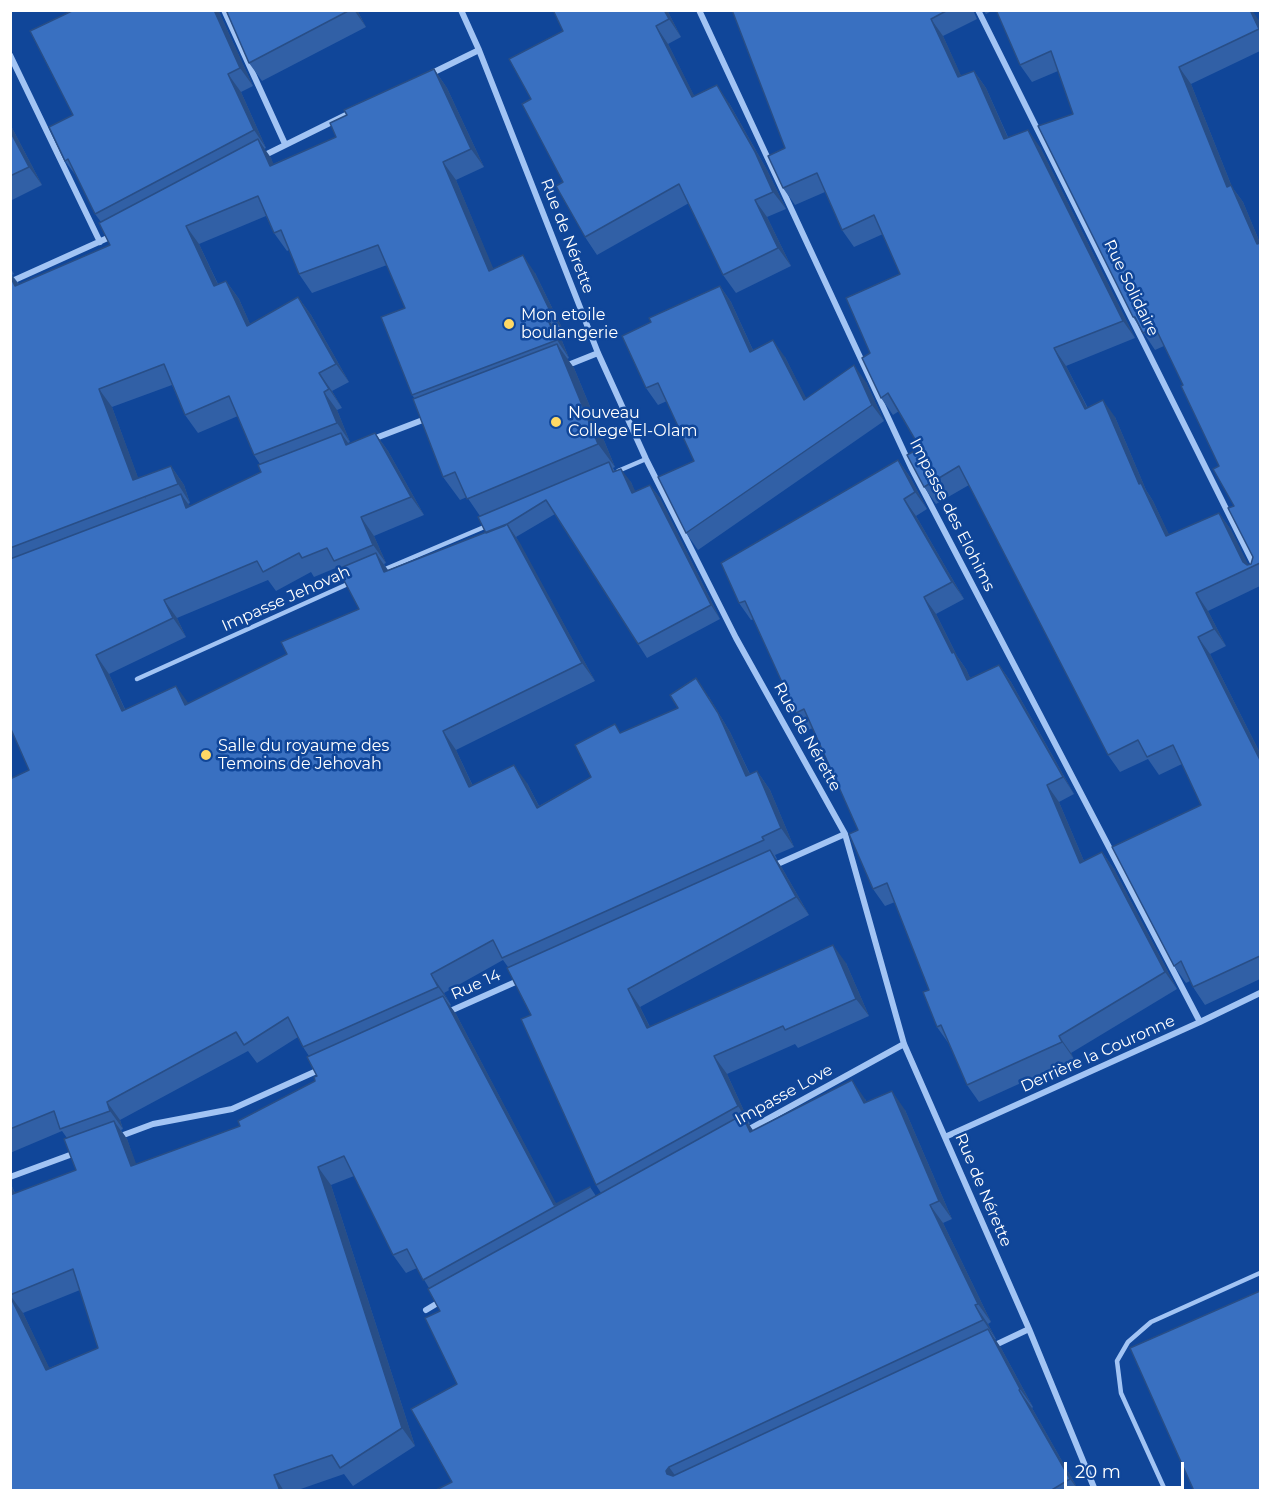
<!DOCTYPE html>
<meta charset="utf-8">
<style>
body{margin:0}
#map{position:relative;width:1271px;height:1501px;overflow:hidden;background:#104699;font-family:Montserrat,sans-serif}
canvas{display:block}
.frame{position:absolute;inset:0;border:12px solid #fff;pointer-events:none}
.scale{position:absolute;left:1064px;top:1462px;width:120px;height:27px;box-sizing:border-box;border:3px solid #fff;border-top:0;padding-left:8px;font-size:18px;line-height:21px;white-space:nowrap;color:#fff;-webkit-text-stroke:4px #104699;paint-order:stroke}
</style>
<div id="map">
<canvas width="1271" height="1501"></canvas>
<div class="frame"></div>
<div class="scale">20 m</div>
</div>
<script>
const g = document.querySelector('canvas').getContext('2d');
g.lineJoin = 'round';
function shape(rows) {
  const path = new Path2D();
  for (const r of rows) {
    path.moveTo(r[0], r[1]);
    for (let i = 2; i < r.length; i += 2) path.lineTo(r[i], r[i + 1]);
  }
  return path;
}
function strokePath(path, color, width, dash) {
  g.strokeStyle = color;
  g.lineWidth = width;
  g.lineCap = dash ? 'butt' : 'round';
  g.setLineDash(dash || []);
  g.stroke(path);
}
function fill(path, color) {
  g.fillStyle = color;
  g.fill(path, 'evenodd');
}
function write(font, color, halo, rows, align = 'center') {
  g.font = font + ' Montserrat,sans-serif';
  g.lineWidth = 5;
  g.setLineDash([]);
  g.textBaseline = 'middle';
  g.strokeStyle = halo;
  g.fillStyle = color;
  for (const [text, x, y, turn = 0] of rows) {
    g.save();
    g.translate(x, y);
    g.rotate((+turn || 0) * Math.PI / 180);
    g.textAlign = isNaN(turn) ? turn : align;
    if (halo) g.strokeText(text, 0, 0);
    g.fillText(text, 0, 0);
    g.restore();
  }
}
strokePath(shape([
 [618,471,646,459],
 [383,570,489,525],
 [137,679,350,583],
 [1165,1490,1121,1393,1117,1361,1128,1342,1151,1322,1260,1273]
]), '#a2c4f4', 4.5);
strokePath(shape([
 [224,10,285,144],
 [461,10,479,50,598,353,646,459,736,638,845,834,904,1044,1029,1329,1095,1490],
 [699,10,911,467,1200,1022],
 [978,10,1260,577],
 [10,55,100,242],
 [428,75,479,50],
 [261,157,352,112],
 [10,282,112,236],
 [563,367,598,353],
 [373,439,428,418],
 [773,866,845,834],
 [448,1012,520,980],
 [746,1131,904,1044],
 [118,1137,153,1124,232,1109,321,1069],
 [945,1137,1200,1022,1260,993],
 [10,1177,78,1152],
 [426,1310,441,1301],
 [991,1347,1029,1329]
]), '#a2c4f4', 6);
fill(shape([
 [226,10,357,10,366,27,262,81,249,63],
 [553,10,667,10,681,37,668,44,694,96,729,103,767,170,786,209,767,217,791,266,736,293,723,275,689,203,597,255,585,237,531,99,563,31],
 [732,10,973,10,977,19,943,36,961,76,974,71,986,88,1008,137,1040,147,1135,338,1066,366,1088,408,1115,417,1146,490,1153,501,1169,535,1219,513,1231,530,1248,565,1251,564,1253,557,1219,466,1183,385,1164,346,1155,350,1133,317,1073,114,1058,71,1032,82,1020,65,996,10,1258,19,1260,24,1260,51,1191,84,1232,187,1243,202,1260,243,1260,586,1208,611,1226,646,1210,654,1260,753,1260,979,1205,1005,1193,987,1190,981,1186,983,1174,966,1201,805,1182,764,1159,775,1148,759,1120,772,1108,755,969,485,936,504,924,487,920,448,899,411,893,415,881,398,870,353,900,274,883,234,854,247,842,230,825,192,795,205,783,188,785,148],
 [983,10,994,10,986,14],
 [219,12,253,86,241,92,266,148,264,149,271,158,273,164,336,137,347,115,434,69,447,88,484,167,456,180,493,269,535,273,565,334,560,336,569,358,567,359,574,368,615,467,613,468,615,471,631,482,635,492,650,485,660,498,720,619,647,658,555,514,516,537,595,681,456,750,473,786,527,783,539,806,591,777,621,732,709,697,730,732,750,774,757,771,770,790,794,847,775,855,777,859,776,859,782,868,809,915,640,1007,650,1027,846,963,869,1016,798,1048,795,1044,727,1074,750,1124,749,1124,753,1131,865,1099,867,1102,905,1110,952,1219,943,1223,991,1322,988,1324,996,1339,995,1339,1001,1348,1033,1407,1032,1408,1079,1491,434,1491,452,1482,457,1384,440,1311,429,1288,417,1268,406,1273,393,1255,354,1176,331,1185,415,1446,353,1486,344,1474,295,1491,10,1491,10,1182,15,1193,76,1170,67,1138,62,1131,10,1153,10,779,29,770,10,727,10,267,14,274,12,275,19,284,110,245,101,222,95,214,77,177,65,161,73,115],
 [266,216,274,233,287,251,289,250,299,274,312,293,387,265,405,308,412,395,415,399,443,477,460,500,467,497,480,516,486,533,388,570,384,564,386,563,374,536,424,515,388,451,375,433,349,444,348,443,350,442,337,410,342,408,332,391,349,382,311,315,298,297,250,324,239,299,226,281,218,284,199,244],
 [172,385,185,415,198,433,238,416,254,455,260,464,261,472,190,506,188,504,190,503,184,485,171,466,138,478,112,407],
 [338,567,359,609,287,654,188,704,125,709,109,674,186,637,177,618,268,580,276,591,311,572,314,577],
 [503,960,508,967,531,1015,596,1185,601,1193,596,1196,590,1187,556,1204,456,1014,450,1006,451,1005,444,993],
 [298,1037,303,1047,309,1056,317,1076,315,1081,240,1126,136,1165,127,1139,121,1130,123,1129,120,1120,248,1051,257,1063],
 [80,1290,98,1348,49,1368,23,1313],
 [10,124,42,185,10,201],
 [720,286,731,302,753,350,785,357,806,399,866,382,884,421,698,550,686,533,694,461,667,401,658,405,646,388,651,322],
 [898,460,910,477,927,509,916,516,964,599,936,614,957,656,966,669,970,678,999,665,1011,682,1074,794,1059,802,1084,861,1102,852,1114,869,1177,989,1071,1053,1074,1059,979,1102,967,1085,949,1044,937,1027,929,990,895,902,885,906,873,889,858,830,813,728,808,730,796,713,754,619,751,620,739,603]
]), '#3160a6');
fill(shape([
 [214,10,220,10,219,12,253,86,240,68],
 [354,10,357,10,366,27],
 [664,10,667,10,681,37,669,19],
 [1250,10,1252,10,1258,19,1260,24,1260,31],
 [931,19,943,36,970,95,958,77],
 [656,26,668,44,704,115,692,97],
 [1179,67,1191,84,1232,187,1243,202,1260,243,1257,244,1227,187],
 [434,69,447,88,484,167,471,149],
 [974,71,986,88,1016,156,1004,139],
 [228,74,241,92,266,148,254,130],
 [717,85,729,103,767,170,786,209,773,192],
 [10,124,42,185,29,167,10,131],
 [1028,130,1040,147,1135,338,1123,321],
 [258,139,271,158,282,184,270,166],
 [443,162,456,180,502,289,489,271],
 [755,200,767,217,791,266,778,248],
 [186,226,199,244,227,304,214,286],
 [523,255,535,273,565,334,552,315],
 [10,273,18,284,15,286,10,276],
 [226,281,239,299,259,344,247,326],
 [720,286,731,302,761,368,750,352],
 [298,297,311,315,349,382,336,364],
 [547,318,560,336,569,358,557,340],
 [773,340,785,357,816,417,804,400],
 [557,344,574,368,615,467,598,444],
 [1054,348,1066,366,1097,427,1085,409],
 [854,365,866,382,884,421,872,405],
 [319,373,332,391,342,408,329,389],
 [99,389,112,407,146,499,133,480],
 [324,392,337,410,350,442,337,423],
 [1103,400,1115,417,1146,490,1153,501,1178,553,1166,536,1139,484],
 [341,433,354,451,346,445],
 [375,433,388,451,424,515,411,497],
 [898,460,910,477,927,509,915,492],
 [171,466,184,485,190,503,178,484],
 [621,469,631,482,642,506,632,493],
 [650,485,660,498,720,619,711,605],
 [181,494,194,512,186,508],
 [904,499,916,516,964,599,952,582],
 [1219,513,1231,530,1250,568,1243,562],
 [361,517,374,536,386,563,373,545],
 [507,524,520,543,595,681,582,663],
 [376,553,389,572,384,572],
 [1196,593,1208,611,1226,646,1214,629],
 [924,597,936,614,957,656,966,669,979,697,967,680,952,653],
 [164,600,177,618,186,637,173,618],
 [1198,637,1210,654,1260,753,1260,760],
 [96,655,109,674,134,730,122,711],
 [999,665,1011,682,1074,794,1063,777],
 [696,678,709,697,730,732,759,794,746,776],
 [176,686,189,704,185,705],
 [443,731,456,750,482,806,469,787],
 [514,765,527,783,549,826,537,808],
 [757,771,770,790,794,847,781,828],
 [1047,785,1059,802,1092,880,1080,863],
 [770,850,782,868,809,915,796,897],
 [1102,852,1114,869,1177,989,1165,972],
 [833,945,846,963,869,1016,856,999],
 [431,974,444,993,451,1005,438,987],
 [628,989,640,1007,659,1046,647,1028],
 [443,996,456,1014,557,1205,555,1207],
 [1059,1036,1071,1053,1074,1059,1062,1042],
 [714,1056,727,1074,750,1124,738,1106],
 [852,1080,865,1099,877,1121,864,1103],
 [892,1091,905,1110,952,1219,939,1201],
 [107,1102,120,1120,123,1129,110,1111],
 [742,1115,755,1133,750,1132],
 [114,1121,127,1139,144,1185,131,1166],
 [318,1167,331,1185,415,1446,402,1428],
 [10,1182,23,1213,10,1195],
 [930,1205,943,1223,991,1322,978,1304],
 [10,1295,23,1313,59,1388,46,1370],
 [975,1305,988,1324,996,1339,983,1320],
 [988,1329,1001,1348,1033,1407,1020,1389],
 [1019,1390,1032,1408,1079,1491,1070,1479],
 [669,1467,682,1485,667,1474,666,1471],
 [274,1475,284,1491,280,1491]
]), '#284e87');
const building = shape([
 [74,10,214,10,240,68,228,74,254,130,95,214,68,159,65,161,49,127,73,115,30,31,74,10],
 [226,10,350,10,249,63,226,10],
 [553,10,664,10,669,19,656,26,692,97,717,85,755,152,773,192,755,200,778,248,723,275,679,184,585,237,556,186,563,182,522,104,531,99,509,59,563,31,553,10],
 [732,10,948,10,931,19,958,77,974,71,1004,139,1028,130,1123,321,1054,348,1085,409,1103,400,1139,484,1141,483,1166,536,1219,513,1243,562,1247,565,1251,564,1253,557,1228,508,1234,506,1213,469,1219,466,1181,386,1183,385,1155,327,1143,333,1135,317,1133,317,1038,126,1073,114,1051,51,1020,65,996,10,1250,10,1259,29,1179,67,1227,187,1231,185,1257,244,1260,243,1260,563,1196,593,1214,629,1198,637,1260,760,1260,956,1193,987,1181,961,1174,966,1112,847,1201,805,1173,745,1147,757,1138,740,1108,755,959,466,924,487,907,455,920,448,888,393,881,398,862,358,870,353,846,298,900,274,874,215,842,230,817,173,783,188,768,156,785,148,732,10],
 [434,69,471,149,443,162,489,271,523,255,552,315,547,318,557,340,412,395,381,317,405,308,378,245,299,274,281,230,274,233,258,196,186,226,214,286,226,281,247,326,298,297,336,364,319,373,329,389,324,392,337,423,254,455,229,396,185,415,164,364,99,389,133,480,171,466,178,484,10,548,10,276,15,286,110,245,99,223,258,139,270,166,336,137,330,123,347,115,344,110,434,69],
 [10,131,29,167,10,176,10,131],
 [720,286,750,352,773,340,804,400,854,365,872,405,686,533,658,477,694,461,658,383,646,388,622,336,651,322,649,318,720,286],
 [557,344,598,444,467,499,455,472,443,477,413,399,557,344],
 [341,433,346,445,375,433,411,497,361,517,373,545,334,561,327,548,302,558,299,553,263,572,257,561,164,600,173,618,96,655,122,711,176,686,185,705,287,654,281,642,359,609,338,569,376,553,384,572,507,524,582,663,443,731,469,787,514,765,537,808,591,777,575,745,615,724,620,733,678,708,670,695,696,678,718,713,746,776,757,771,781,828,762,837,764,840,502,958,493,940,431,974,438,987,303,1047,288,1017,244,1045,236,1032,107,1102,110,1111,60,1129,54,1111,10,1129,10,779,29,770,10,727,10,559,181,494,186,508,261,472,258,465,341,433],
 [898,460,915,492,904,499,952,582,924,597,952,653,954,652,967,680,999,665,1063,777,1047,785,1080,863,1102,852,1165,972,1059,1036,1062,1042,967,1085,941,1025,937,1027,923,992,929,990,887,883,873,889,849,834,858,830,804,709,796,713,745,601,739,603,721,563,898,460],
 [609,462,613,472,621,469,632,493,650,485,711,605,638,644,546,500,504,526,486,533,478,517,609,462],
 [770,850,796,897,628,989,647,1028,833,945,856,999,785,1030,783,1026,714,1056,738,1106,596,1185,521,1019,531,1015,507,968,770,850],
 [443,996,554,1205,590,1187,423,1280,407,1249,393,1255,344,1156,318,1167,402,1428,340,1468,332,1455,274,1475,280,1491,10,1491,10,1296,46,1370,98,1348,73,1269,10,1295,10,1195,76,1170,64,1139,114,1121,131,1166,240,1126,238,1121,315,1081,314,1077,317,1076,307,1057,443,996],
 [852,1080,864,1103,892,1091,939,1201,930,1205,978,1304,975,1305,983,1320,669,1467,666,1471,667,1474,673,1476,988,1329,1020,1389,1019,1390,1070,1479,1050,1491,434,1491,452,1482,411,1409,457,1384,425,1318,440,1311,428,1289,742,1115,750,1132,852,1080],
 [1260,1291,1260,1491,1194,1491,1130,1348,1260,1291]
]);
fill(building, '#3970c1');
strokePath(building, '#284e87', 1.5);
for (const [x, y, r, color] of [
 [509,324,6,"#ffd965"],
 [556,422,6,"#ffd965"],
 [206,755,6,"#ffd965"]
]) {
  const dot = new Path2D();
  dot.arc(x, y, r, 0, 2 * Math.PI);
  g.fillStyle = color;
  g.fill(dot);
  strokePath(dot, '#104699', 2);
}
write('16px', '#fff', '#104699', [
 ["Rue de Nérette",567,236,69],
 ["Rue Solidaire",1131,288,64],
 ["Impasse des Elohims",952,515,63],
 ["Impasse Jehovah",286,599,-24],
 ["Rue de Nérette",807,737,61],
 ["Rue 14",476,985,-24],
 ["Derrière la Couronne",1098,1054,-24],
 ["Impasse Love",784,1095,-29],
 ["Rue de Nérette",983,1190,67]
]);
write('16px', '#fff', '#104699', [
 ["Mon etoile",521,315],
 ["boulangerie",521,333],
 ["Nouveau",568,413],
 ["College El-Olam",568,431],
 ["Salle du royaume des",218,746],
 ["Temoins de Jehovah",218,764]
], 'left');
</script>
